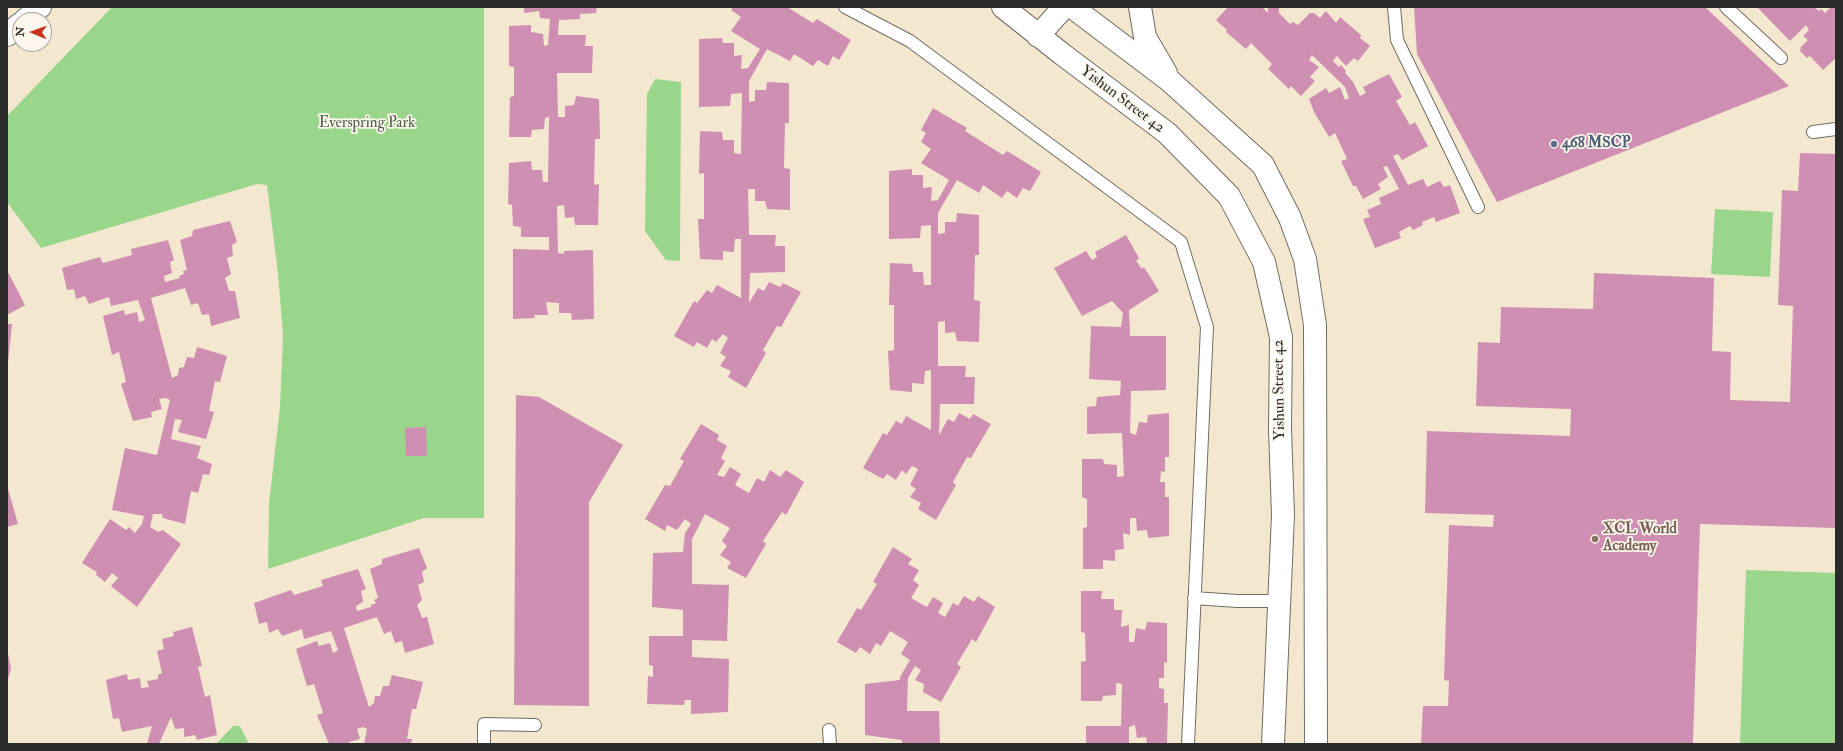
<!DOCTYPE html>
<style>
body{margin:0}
#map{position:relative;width:1843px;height:751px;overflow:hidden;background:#f4e7cf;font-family:"IM FELL Double Pica",serif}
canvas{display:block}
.frame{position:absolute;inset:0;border:8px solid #2b2b2b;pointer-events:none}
.north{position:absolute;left:12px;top:12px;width:40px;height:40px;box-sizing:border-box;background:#fbf7ec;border:1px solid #a8a59f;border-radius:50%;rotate:272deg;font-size:11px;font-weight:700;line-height:16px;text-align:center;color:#2b2b2b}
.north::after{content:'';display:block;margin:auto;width:14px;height:18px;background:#c8321e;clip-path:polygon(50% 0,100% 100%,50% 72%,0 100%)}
</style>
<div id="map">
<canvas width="1843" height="751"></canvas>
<div class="frame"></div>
<div class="north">N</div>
</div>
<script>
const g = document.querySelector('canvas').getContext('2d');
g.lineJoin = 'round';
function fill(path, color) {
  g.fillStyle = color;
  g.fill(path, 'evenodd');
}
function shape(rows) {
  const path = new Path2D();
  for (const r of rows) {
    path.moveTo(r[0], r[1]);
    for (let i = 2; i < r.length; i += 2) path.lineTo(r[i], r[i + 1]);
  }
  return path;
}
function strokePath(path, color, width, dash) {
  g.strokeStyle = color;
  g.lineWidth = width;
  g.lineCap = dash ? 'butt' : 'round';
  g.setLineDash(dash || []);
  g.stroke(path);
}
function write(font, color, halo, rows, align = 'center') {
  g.font = font + ' "IM FELL Double Pica",serif';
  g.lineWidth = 3.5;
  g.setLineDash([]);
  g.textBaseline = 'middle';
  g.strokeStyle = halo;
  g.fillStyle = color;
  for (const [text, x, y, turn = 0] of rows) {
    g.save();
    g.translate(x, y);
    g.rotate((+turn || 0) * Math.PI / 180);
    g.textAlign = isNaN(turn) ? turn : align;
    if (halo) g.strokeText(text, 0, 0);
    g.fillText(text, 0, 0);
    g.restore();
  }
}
fill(shape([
 [112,7,484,7,484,518,424,518,268,569,269,504,280,407,283,335,278,273,267,185,257,184,41,248,7,202,7,116],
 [655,79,681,82,680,261,666,260,645,231,647,94],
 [1715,209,1773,212,1770,277,1711,274],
 [1746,570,1836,573,1836,744,1740,744],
 [233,726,240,726,249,744,216,744]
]), '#99d68b');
fill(shape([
 [524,7,597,7,596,13,580,14,580,19,559,20,558,35,586,35,585,46,593,46,592,73,557,73,558,117,565,117,565,106,574,105,576,96,599,99,600,139,595,139,594,185,599,184,598,225,575,225,574,217,565,218,564,205,557,206,558,253,564,254,564,251,593,250,594,319,572,320,571,313,559,313,559,303,546,302,548,315,534,315,535,318,513,319,513,249,549,250,549,237,521,237,521,227,513,226,512,205,508,204,509,163,531,161,532,170,542,170,543,182,548,182,549,117,545,118,544,129,532,130,531,137,509,137,510,97,514,96,514,67,509,66,509,26,531,25,531,32,543,34,544,46,548,45,550,19,540,18,539,11,524,13],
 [733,7,787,7,813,23,817,19,851,40,839,60,833,56,828,66,818,60,813,66,794,54,790,61,767,49,749,81,749,102,755,101,755,90,766,90,767,82,789,83,789,123,785,123,784,168,790,169,790,210,767,209,765,201,755,201,755,189,748,189,749,235,776,235,775,246,785,246,785,272,750,273,749,303,758,288,764,291,769,282,780,287,783,283,801,292,781,327,777,326,763,350,766,353,746,388,728,377,731,371,720,366,726,357,720,353,728,338,723,334,716,342,712,339,707,348,697,342,694,347,674,336,694,301,697,303,707,290,712,293,717,285,741,298,741,239,735,239,734,252,723,251,723,260,700,259,698,219,704,219,704,173,699,174,700,131,722,132,723,140,734,140,734,153,741,154,742,93,731,94,730,106,699,107,699,39,722,38,723,43,734,43,734,56,742,55,741,69,748,68,760,49,731,31,741,17,731,10],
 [1228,7,1262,7,1268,13,1268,7,1283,7,1279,8,1279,13,1290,24,1293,22,1298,25,1310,13,1314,13,1320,18,1326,11,1336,23,1340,17,1361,35,1360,38,1370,46,1358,61,1354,58,1346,66,1337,56,1333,61,1339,67,1341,65,1346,71,1345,73,1353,82,1360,96,1366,93,1363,87,1389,74,1402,97,1396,101,1410,125,1415,122,1428,146,1402,160,1398,154,1393,156,1408,185,1423,179,1427,187,1440,181,1444,187,1450,185,1460,213,1436,222,1434,217,1422,222,1423,225,1413,230,1410,226,1399,232,1401,238,1375,248,1363,219,1370,217,1367,210,1381,204,1379,198,1399,189,1387,166,1383,167,1388,177,1378,184,1381,189,1363,199,1356,186,1353,186,1341,161,1347,159,1335,133,1329,137,1314,112,1309,99,1326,88,1329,93,1340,87,1345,100,1349,98,1345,87,1312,55,1309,60,1319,67,1310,77,1315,81,1301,96,1291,86,1289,89,1268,69,1272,64,1251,43,1246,49,1226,32,1227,30,1216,20],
 [1414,7,1705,7,1789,86,1497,202,1417,54],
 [1757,7,1814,7,1819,11,1821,9,1825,13,1831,7,1836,7,1836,58,1823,70,1810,56,1807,58,1800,51,1801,47,1808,40,1803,36,1809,30,1806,25,1790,41],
 [933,108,967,128,965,131,1003,155,1007,151,1041,172,1030,191,1023,188,1017,198,1007,191,1002,198,983,185,979,193,957,180,938,213,938,234,945,233,945,222,956,222,957,213,979,215,979,255,975,255,974,300,980,301,979,342,957,341,955,332,945,333,945,321,938,322,938,366,966,366,965,377,975,377,974,404,940,404,939,435,948,419,954,422,959,413,970,419,973,414,991,424,971,458,967,457,953,482,956,485,936,520,918,509,921,503,910,497,916,489,910,485,918,469,912,466,906,474,902,470,896,480,887,474,883,479,863,468,883,433,887,435,896,421,902,424,906,416,931,430,931,370,925,371,924,384,912,383,912,392,890,390,888,351,894,350,894,305,889,305,890,263,912,264,913,272,923,272,924,285,931,285,931,225,921,226,920,238,889,239,889,171,912,169,912,175,923,175,923,188,932,187,931,201,938,200,949,180,921,163,931,149,921,142,926,133,921,130],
 [1800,153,1836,154,1836,528,1700,524,1693,744,1421,744,1423,706,1448,706,1449,681,1444,680,1449,525,1493,527,1494,515,1425,513,1427,431,1570,436,1571,409,1476,406,1478,342,1500,343,1501,307,1593,309,1594,273,1714,278,1712,351,1731,352,1730,400,1790,402,1793,306,1778,305,1782,190,1798,191],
 [230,221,237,242,232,245,233,256,227,258,231,274,225,278,229,291,235,291,240,318,211,326,209,314,202,315,198,303,191,305,185,288,151,298,172,378,178,375,179,368,184,367,187,357,194,358,197,347,227,356,220,382,215,381,209,411,214,412,206,439,178,432,182,420,175,419,171,439,201,446,197,458,212,464,209,475,203,474,198,493,191,491,185,524,163,518,162,514,153,514,150,527,158,532,163,530,181,544,137,607,111,586,118,578,112,573,105,582,96,575,97,572,82,563,110,519,126,530,129,527,135,533,142,524,144,516,112,510,125,448,157,455,170,400,166,398,159,399,162,409,151,412,152,417,133,421,121,384,126,382,119,352,112,355,103,316,124,310,125,315,137,312,139,322,145,320,138,300,111,306,109,297,89,304,85,296,76,299,74,289,67,290,62,268,100,257,103,263,132,255,131,249,168,240,174,260,170,262,172,273,164,276,165,282,180,278,179,276,184,274,183,271,187,270,180,240,192,236,193,230],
 [1126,235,1139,258,1136,261,1142,269,1144,267,1159,291,1129,310,1130,336,1166,336,1166,390,1131,391,1130,433,1136,435,1139,422,1147,423,1148,415,1169,413,1169,457,1165,457,1165,472,1161,471,1160,482,1165,482,1165,497,1169,497,1169,536,1148,538,1147,530,1137,531,1136,518,1130,518,1130,535,1123,533,1124,549,1115,550,1115,561,1103,560,1103,569,1083,569,1083,528,1087,527,1087,499,1082,497,1082,459,1103,459,1104,464,1117,465,1117,477,1124,476,1122,433,1087,434,1087,407,1096,406,1097,397,1120,395,1121,381,1089,379,1091,326,1121,327,1123,313,1112,301,1082,316,1054,268,1086,251,1092,260,1097,257,1095,252],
 [8,272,25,305,7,315,7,273],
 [7,324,12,324,8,363,7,363],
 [516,395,539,397,623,445,589,502,589,706,514,705],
 [701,424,719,435,717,440,727,446,721,458,725,461,717,475,724,477,730,467,741,474,735,485,749,493,757,478,764,482,770,470,780,477,786,470,804,482,786,515,782,512,763,541,766,544,746,578,727,568,731,562,720,555,727,546,722,541,730,528,705,514,692,539,692,584,729,585,727,641,692,640,692,657,729,659,728,712,691,714,691,700,685,700,684,705,647,704,648,676,653,677,653,666,649,665,649,636,683,636,683,610,652,607,653,553,683,552,685,533,691,524,685,519,677,530,667,525,665,531,645,519,665,485,670,486,684,461,680,459],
 [426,427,427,456,406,456,405,428],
 [7,485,18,524,7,527],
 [893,547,912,559,908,564,919,570,913,580,919,585,911,598,927,607,933,597,943,603,938,613,945,617,953,603,958,606,964,596,974,602,978,596,995,607,976,642,972,639,957,664,961,667,941,702,923,692,924,684,915,680,921,670,915,666,908,678,907,711,939,711,940,744,902,744,902,740,865,735,865,684,900,680,900,677,910,660,901,654,908,642,890,631,881,646,876,643,870,654,860,647,856,653,837,642,857,608,861,610,877,584,873,582],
 [419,548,427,568,422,572,424,582,418,585,422,600,417,605,422,618,427,617,434,644,405,653,402,641,395,643,391,631,384,634,377,617,344,628,369,707,374,703,375,696,380,696,383,686,389,686,392,675,423,682,416,709,412,709,407,739,412,739,411,744,364,744,367,729,363,727,357,729,360,739,349,742,349,744,329,744,317,715,323,713,314,684,307,686,296,649,317,641,319,646,330,643,333,653,338,650,331,631,304,639,302,629,282,636,278,629,269,633,267,622,259,624,254,603,291,590,294,595,323,586,321,580,358,569,366,589,361,591,363,602,356,606,357,611,371,607,371,605,376,603,374,600,378,598,370,569,382,564,382,559],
 [1081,591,1102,591,1101,599,1114,599,1114,610,1122,610,1121,627,1129,625,1129,642,1134,642,1136,628,1145,630,1147,622,1167,623,1167,663,1164,662,1164,678,1159,678,1159,688,1164,689,1164,703,1168,703,1167,744,1147,744,1146,737,1137,738,1135,725,1129,727,1129,744,1086,744,1086,726,1121,726,1122,684,1116,683,1116,695,1103,696,1102,701,1081,701,1081,662,1086,661,1085,633,1081,632],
 [192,627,202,666,198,667,205,697,210,695,217,735,197,740,195,735,184,737,184,728,175,729,171,717,159,744,147,744,152,726,122,732,119,718,113,719,106,680,127,674,128,680,140,678,141,688,149,687,147,681,158,679,158,675,162,673,157,651,164,649,162,639,174,636,173,632],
 [7,648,11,669,7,683]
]), '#ce8fb2');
const service = shape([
 [845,7,910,41,1181,242,1207,327,1188,744],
 [1394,7,1397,40,1478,207],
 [1726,7,1781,58],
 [1813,132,1836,129],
 [1194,598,1237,601,1280,601],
 [829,730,830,744],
 [484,744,484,724,535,725]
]);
const minor = shape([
 [1003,7,1062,54,1167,133,1229,196,1264,262,1281,337,1280,429,1283,515,1273,744],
 [1072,7,1170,81,1263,165,1290,218,1305,259,1315,325,1316,744],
 [1140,7,1145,37,1166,73],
 [25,20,40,7],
 [7,35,20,24],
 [1038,36,1064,7]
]);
strokePath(service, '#716d64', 14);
strokePath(minor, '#716d64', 24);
strokePath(service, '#fff', 12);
strokePath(minor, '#fff', 22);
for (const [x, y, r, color] of [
 [1554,144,4,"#5c6f8a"],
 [1595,539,4,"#8d6e63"]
]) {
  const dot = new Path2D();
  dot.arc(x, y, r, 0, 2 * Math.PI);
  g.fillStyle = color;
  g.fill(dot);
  strokePath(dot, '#fbf7ec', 1.5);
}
write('15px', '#2b2b2b', '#fbf7ec', [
 ["Yishun Street 42",1122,100,37],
 ["Yishun Street 42",1280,390,-91]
]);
write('15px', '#4c5e48', '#fbf7ec', [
 ["Everspring Park",367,124]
]);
write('bold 15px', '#4e5e75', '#fbf7ec', [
 ["468 MSCP",1562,144]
], 'left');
write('bold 15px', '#785e54', '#fbf7ec', [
 ["XCL World",1603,530],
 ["Academy",1603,547]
], 'left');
</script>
